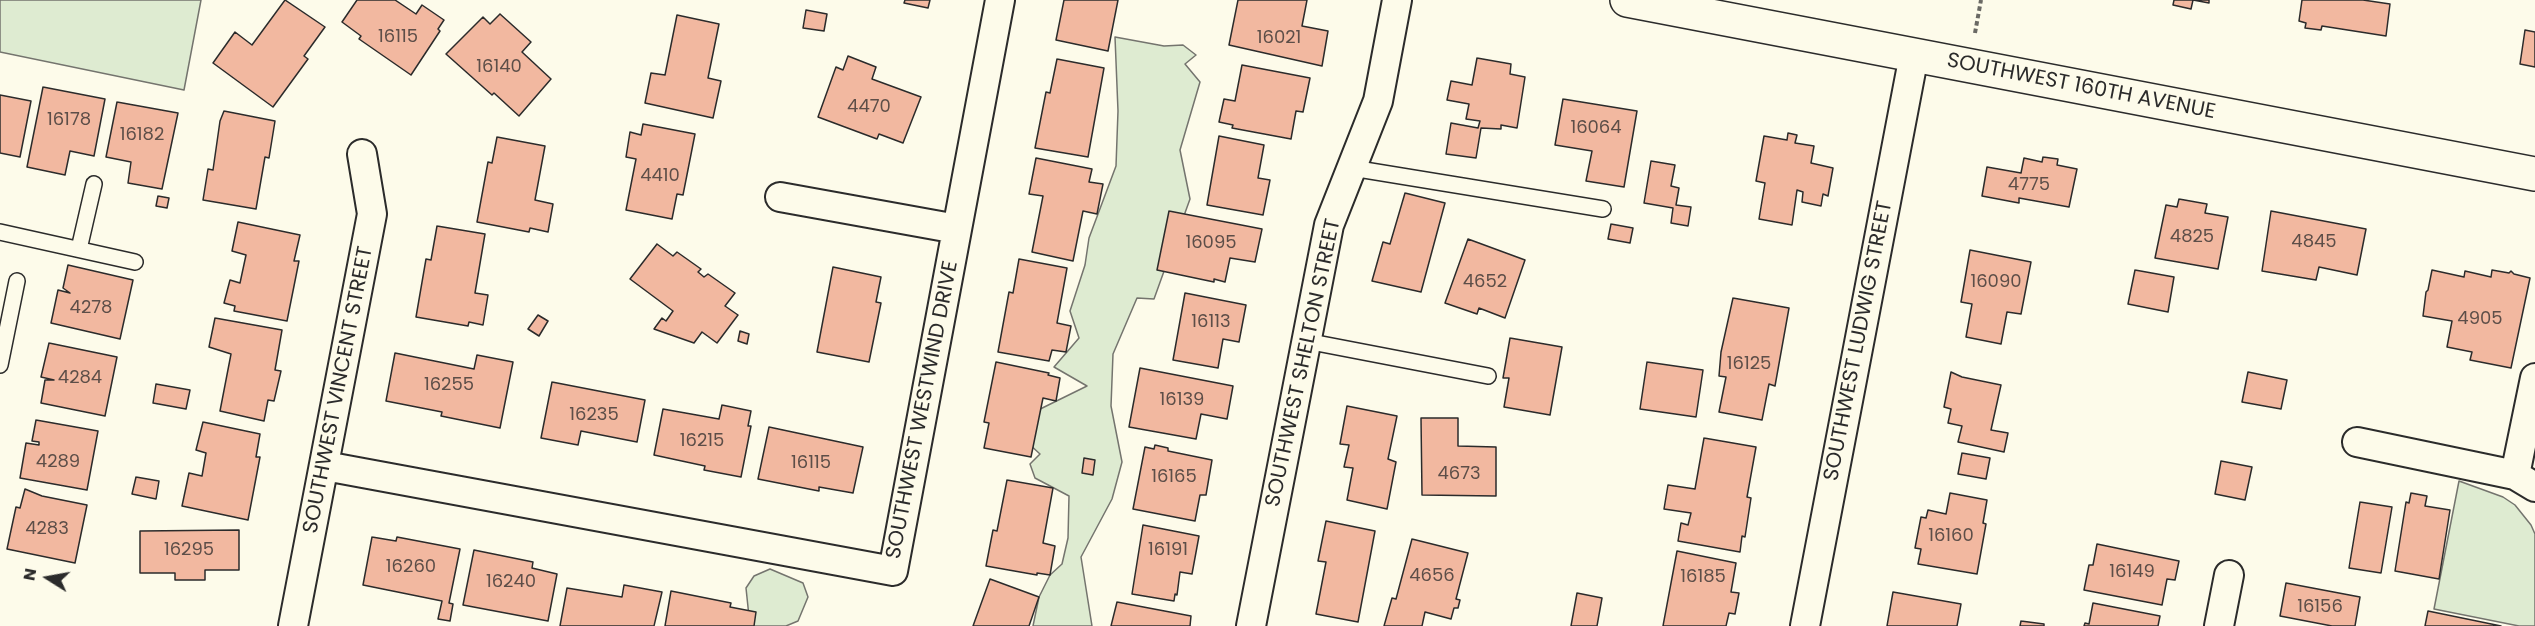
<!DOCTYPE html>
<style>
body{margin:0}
#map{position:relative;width:2535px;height:626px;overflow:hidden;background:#fdfbea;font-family:Poppins,sans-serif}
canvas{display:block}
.north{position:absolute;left:18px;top:548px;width:60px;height:60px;-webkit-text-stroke:4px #fdfbea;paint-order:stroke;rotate:281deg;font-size:16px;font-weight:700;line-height:24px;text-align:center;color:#2b2b2b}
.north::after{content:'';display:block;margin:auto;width:21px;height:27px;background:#2b2b2b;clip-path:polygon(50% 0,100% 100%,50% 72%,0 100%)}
</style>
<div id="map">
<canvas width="2535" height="626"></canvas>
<div class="north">N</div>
</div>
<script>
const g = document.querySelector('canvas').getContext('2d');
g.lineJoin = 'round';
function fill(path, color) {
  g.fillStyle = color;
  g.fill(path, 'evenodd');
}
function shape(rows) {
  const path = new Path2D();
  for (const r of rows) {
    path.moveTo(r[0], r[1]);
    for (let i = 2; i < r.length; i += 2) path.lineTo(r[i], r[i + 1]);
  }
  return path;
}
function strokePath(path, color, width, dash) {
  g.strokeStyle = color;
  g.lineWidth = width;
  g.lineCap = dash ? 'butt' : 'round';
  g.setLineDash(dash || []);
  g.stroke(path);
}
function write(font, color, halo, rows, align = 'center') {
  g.font = font + ' Poppins,sans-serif';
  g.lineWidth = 4.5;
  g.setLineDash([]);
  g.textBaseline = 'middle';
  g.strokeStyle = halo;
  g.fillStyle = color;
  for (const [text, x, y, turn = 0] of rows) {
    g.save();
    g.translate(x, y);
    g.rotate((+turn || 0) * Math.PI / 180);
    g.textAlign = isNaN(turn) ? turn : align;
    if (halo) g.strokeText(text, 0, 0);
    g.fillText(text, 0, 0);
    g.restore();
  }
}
const green = shape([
 [0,0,201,0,184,90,0,52,0,0],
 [1115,37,1164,46,1183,45,1196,55,1185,64,1200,82,1180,150,1190,199,1154,299,1137,298,1113,354,1111,406,1122,462,1112,499,1081,557,1092,626,1033,626,1039,597,1050,575,1062,564,1068,538,1069,496,1035,478,1030,464,1040,454,1028,443,1026,416,1087,386,1054,367,1079,338,1070,311,1085,265,1089,238,1116,166,1118,111,1115,37],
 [2459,481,2503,497,2515,505,2531,525,2535,534,2535,626,2519,626,2434,609,2459,481],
 [770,569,803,583,808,597,798,621,786,626,750,626,746,588,754,576,770,569]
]);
fill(green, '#deebd1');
strokePath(green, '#74746e', 1.5);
const building = shape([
 [285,0,325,27,304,56,308,59,273,107,213,63,235,32,252,45,285,0],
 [357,0,395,0,416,14,422,5,444,20,438,29,440,31,411,75,359,39,361,36,342,22,357,0],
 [905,0,930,0,928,8,904,3,905,0],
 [1064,0,1118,0,1108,51,1056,40,1064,0],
 [1238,0,1307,0,1302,26,1328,31,1322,66,1229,45,1238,0],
 [2174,0,2209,0,2209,3,2193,0,2191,9,2173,5,2174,0],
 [2302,0,2363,0,2390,4,2386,36,2322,26,2321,30,2305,28,2306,23,2299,21,2302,0],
 [806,10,827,14,824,31,803,28,806,10],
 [500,14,531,42,522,52,551,79,519,116,494,93,492,95,446,54,483,17,490,24,500,14],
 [677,15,719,24,708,78,721,81,713,118,645,103,651,73,665,75,677,15],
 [2525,30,2535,32,2535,67,2520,64,2525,30],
 [848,56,876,67,872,79,921,97,903,143,879,134,877,139,818,117,836,67,843,70,848,56],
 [1477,58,1511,64,1510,74,1525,77,1517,128,1501,125,1501,129,1481,128,1476,158,1446,154,1451,123,1478,128,1480,121,1466,119,1469,104,1447,100,1451,81,1472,85,1477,58],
 [1057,59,1104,68,1088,157,1035,148,1046,92,1050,93,1057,59],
 [1242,65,1310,78,1303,112,1296,111,1291,139,1232,128,1233,125,1219,122,1224,99,1235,101,1242,65],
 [43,87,105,99,94,156,70,151,65,175,27,167,43,87],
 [0,95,31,101,20,157,0,153,0,95],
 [1563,99,1637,111,1624,187,1586,181,1592,151,1555,145,1563,99],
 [117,102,178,113,162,189,128,183,131,162,106,157,117,102],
 [224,111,275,121,269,158,265,157,256,209,203,200,208,169,213,170,220,121,224,111],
 [643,124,695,134,683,195,677,194,672,219,626,210,636,159,626,157,630,132,641,135,643,124],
 [1788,133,1797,135,1795,143,1814,146,1811,163,1833,168,1828,196,1823,194,1821,206,1802,202,1803,192,1797,190,1792,225,1759,219,1765,183,1756,181,1764,136,1787,140,1788,133],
 [1219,136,1264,145,1258,178,1270,180,1263,215,1207,205,1219,136],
 [497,137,545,146,535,200,553,204,548,232,530,228,529,232,477,222,488,162,492,163,497,137],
 [2043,157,2058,159,2057,165,2077,169,2069,207,2019,198,2019,203,1982,196,1987,167,2021,173,2024,158,2042,162,2043,157],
 [1036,158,1092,169,1089,182,1103,184,1097,214,1083,211,1073,261,1032,252,1043,196,1029,194,1036,158],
 [1651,161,1675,165,1671,186,1679,188,1676,205,1691,207,1688,226,1671,223,1673,208,1644,203,1651,161],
 [1405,193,1445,203,1421,292,1372,281,1383,242,1390,244,1405,193],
 [158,196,169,198,167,208,156,206,158,196],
 [2179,199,2207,204,2205,213,2228,217,2218,269,2155,258,2166,205,2177,207,2179,199],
 [1169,211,1262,229,1255,262,1230,258,1225,282,1214,279,1214,282,1157,270,1169,211],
 [2271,211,2366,229,2357,275,2319,267,2316,280,2262,271,2271,211],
 [238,222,300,235,294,261,299,261,287,321,234,311,235,306,224,303,230,280,240,283,246,255,232,251,238,222],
 [1611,224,1633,228,1630,243,1608,239,1611,224],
 [437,226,485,234,475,293,488,295,483,325,469,322,468,326,416,317,426,259,431,260,437,226],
 [1468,239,1525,260,1505,318,1479,308,1477,314,1445,303,1468,239],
 [657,244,673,256,677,252,701,269,698,272,704,277,708,274,735,293,725,306,738,315,717,343,702,332,694,343,654,329,662,318,666,321,673,311,630,279,657,244],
 [1970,250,2031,262,2021,314,2007,312,2001,344,1966,337,1972,304,1961,302,1970,250],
 [1019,259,1067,268,1057,323,1071,326,1066,352,1052,350,1049,361,998,352,1009,292,1013,293,1019,259],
 [68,265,133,280,120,339,51,323,58,290,70,293,63,288,68,265],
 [833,267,881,277,876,302,881,303,869,362,817,352,833,267],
 [2135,270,2174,277,2168,312,2128,304,2135,270],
 [2432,270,2464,277,2465,271,2491,277,2492,270,2509,273,2511,271,2514,274,2530,278,2511,368,2470,360,2472,352,2447,347,2452,321,2423,316,2426,292,2428,290,2432,270],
 [1185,293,1246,305,1239,342,1223,339,1218,368,1173,360,1185,293],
 [1733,298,1789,308,1775,386,1769,384,1762,420,1719,412,1726,377,1719,376,1721,352,1733,298],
 [538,315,548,321,539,336,528,329,538,315],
 [215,318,282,330,275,370,281,371,274,401,268,400,264,421,220,411,231,354,209,347,215,318],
 [740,331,749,334,747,344,738,341,740,331],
 [1510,338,1562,347,1550,415,1504,407,1509,378,1503,378,1510,338],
 [49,343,117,357,105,416,41,403,45,380,54,380,41,377,49,343],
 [395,353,474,369,477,355,513,362,500,428,441,416,442,412,386,401,395,353],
 [996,362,1049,373,1048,375,1060,378,1056,401,1043,398,1031,457,984,448,989,423,984,422,996,362],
 [1647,362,1703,370,1696,417,1640,409,1647,362],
 [1140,368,1233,386,1227,419,1201,414,1196,439,1129,427,1140,368],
 [1951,372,1962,377,2001,385,1991,430,2008,433,2004,452,1958,442,1962,426,1948,423,1951,409,1944,407,1951,372],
 [2248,372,2287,380,2281,409,2242,402,2248,372],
 [552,382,645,400,637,442,581,431,578,445,541,438,552,382],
 [156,384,190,390,186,409,153,403,156,384],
 [722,405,751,411,748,426,751,426,741,477,704,470,705,466,654,455,663,409,719,419,722,405],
 [1347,406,1397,416,1388,459,1396,462,1387,509,1347,500,1353,468,1344,467,1349,445,1340,444,1347,406],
 [1421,418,1458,418,1458,446,1496,447,1496,496,1422,495,1421,418],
 [36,420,98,431,87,490,20,478,26,443,39,445,39,442,32,441,36,420],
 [203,422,260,434,256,457,260,457,248,520,182,506,189,473,202,476,206,453,196,450,203,422],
 [769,427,863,447,853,493,819,487,819,491,758,479,769,427],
 [1704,438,1756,447,1747,497,1751,498,1745,537,1742,536,1740,552,1678,541,1681,523,1688,525,1691,513,1664,509,1668,485,1695,489,1704,438],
 [1155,445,1168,448,1168,451,1212,460,1206,495,1200,495,1195,521,1133,509,1145,447,1154,449,1155,445],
 [1962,453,1990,458,1986,479,1958,474,1962,453],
 [1084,458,1095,460,1093,475,1082,473,1084,458],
 [2221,461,2252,467,2245,500,2215,494,2221,461],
 [136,477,159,481,156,499,132,494,136,477],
 [1007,480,1053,488,1043,543,1055,546,1050,575,1037,573,1037,575,986,566,993,530,997,531,1007,480],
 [25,489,42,496,87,505,75,563,7,549,16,507,20,508,25,489],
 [1950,493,1987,500,1983,523,1986,524,1977,574,1918,564,1921,549,1915,548,1921,517,1926,518,1928,510,1946,514,1950,493],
 [2411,493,2427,496,2425,506,2450,510,2439,579,2395,571,2406,502,2409,503,2411,493],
 [2360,502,2392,507,2381,573,2349,568,2360,502],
 [1326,521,1375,531,1358,622,1316,614,1326,562,1318,561,1326,521],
 [1143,525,1199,536,1192,574,1180,572,1177,595,1175,594,1174,601,1132,594,1143,525],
 [239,530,239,570,205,570,205,580,175,580,175,573,140,573,140,531,239,530],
 [372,537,396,541,397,537,460,549,449,603,453,604,450,621,438,619,442,601,363,585,372,537],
 [1412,539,1468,553,1456,599,1460,600,1458,608,1454,608,1451,619,1425,612,1422,626,1384,626,1392,598,1396,599,1412,539],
 [2097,544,2179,561,2175,580,2167,579,2162,605,2084,590,2089,565,2093,565,2097,544],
 [474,550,533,562,532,568,557,574,548,621,463,605,474,550],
 [1677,551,1736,563,1731,592,1739,593,1735,614,1729,613,1726,626,1663,626,1677,551],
 [990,579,1039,597,1029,626,973,626,990,579],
 [2286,583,2360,597,2355,626,2332,626,2280,616,2286,583],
 [624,585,662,592,654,626,560,626,567,588,622,597,624,585],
 [671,591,731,603,730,607,756,612,754,626,665,626,671,591],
 [1893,592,1961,604,1957,626,1887,626,1893,592],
 [1577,593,1602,598,1597,626,1571,626,1577,593],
 [1117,602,1191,616,1190,626,1111,626,1117,602],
 [2093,603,2160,616,2158,626,2084,626,2085,623,2089,624,2093,603],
 [2428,611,2501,626,2425,626,2428,611],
 [2021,621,2044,624,2044,626,2020,626,2021,621]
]);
fill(building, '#f2b8a0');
strokePath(building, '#2b2b2b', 1.5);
const lane = shape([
 [1352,168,1603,209],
 [0,232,135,262],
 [79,249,94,184],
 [1306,341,1488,376],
 [0,365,17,281]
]);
const street = shape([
 [780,197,957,229],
 [2357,442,2515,475,2535,487],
 [325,466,893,571,1000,0],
 [2515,475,2535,378],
 [293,626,372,214,362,154],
 [1251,626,1329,225,1378,101,1397,0],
 [1805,626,1914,55],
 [2219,626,2229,575]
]);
const secondary = shape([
 [1627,0,2535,174]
]);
strokePath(lane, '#2b2b2b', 18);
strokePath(street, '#2b2b2b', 32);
strokePath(secondary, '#2b2b2b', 36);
strokePath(shape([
 [1975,33,1981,0]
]), '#6a6964', 4, [4.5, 3]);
strokePath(lane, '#fdfbea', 15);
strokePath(street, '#fdfbea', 28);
strokePath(secondary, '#fdfbea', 33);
write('18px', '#5d4e48', null, [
 ["16115",398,37],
 ["16021",1279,38],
 ["16140",499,67],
 ["4470",869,107],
 ["16178",69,120],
 ["16064",1596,128],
 ["16182",142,135],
 ["4410",660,176],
 ["4775",2029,185],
 ["4825",2192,237],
 ["4845",2314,242],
 ["16095",1211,243],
 ["4652",1485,282],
 ["16090",1996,282],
 ["4278",91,308],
 ["4905",2480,319],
 ["16113",1211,322],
 ["16125",1749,364],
 ["4284",80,378],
 ["16255",449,385],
 ["16139",1182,400],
 ["16235",594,415],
 ["16215",702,441],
 ["4289",58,462],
 ["16115",811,463],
 ["4673",1459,474],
 ["16165",1174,477],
 ["4283",47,529],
 ["16160",1951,536],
 ["16295",189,550],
 ["16191",1168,550],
 ["16260",411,567],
 ["16149",2132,572],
 ["4656",1432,576],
 ["16185",1703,577],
 ["16240",511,582],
 ["16156",2320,607]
]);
write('21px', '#2b2b2b', '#fdfbea', [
 ["SOUTHWEST 160TH AVENUE",2081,87,11],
 ["SOUTHWEST LUDWIG STREET",1859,341,-79],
 ["SOUTHWEST SHELTON STREET",1304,363,-78],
 ["SOUTHWEST VINCENT STREET",339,390,-79],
 ["SOUTHWEST WESTWIND DRIVE",923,410,-79]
]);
</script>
